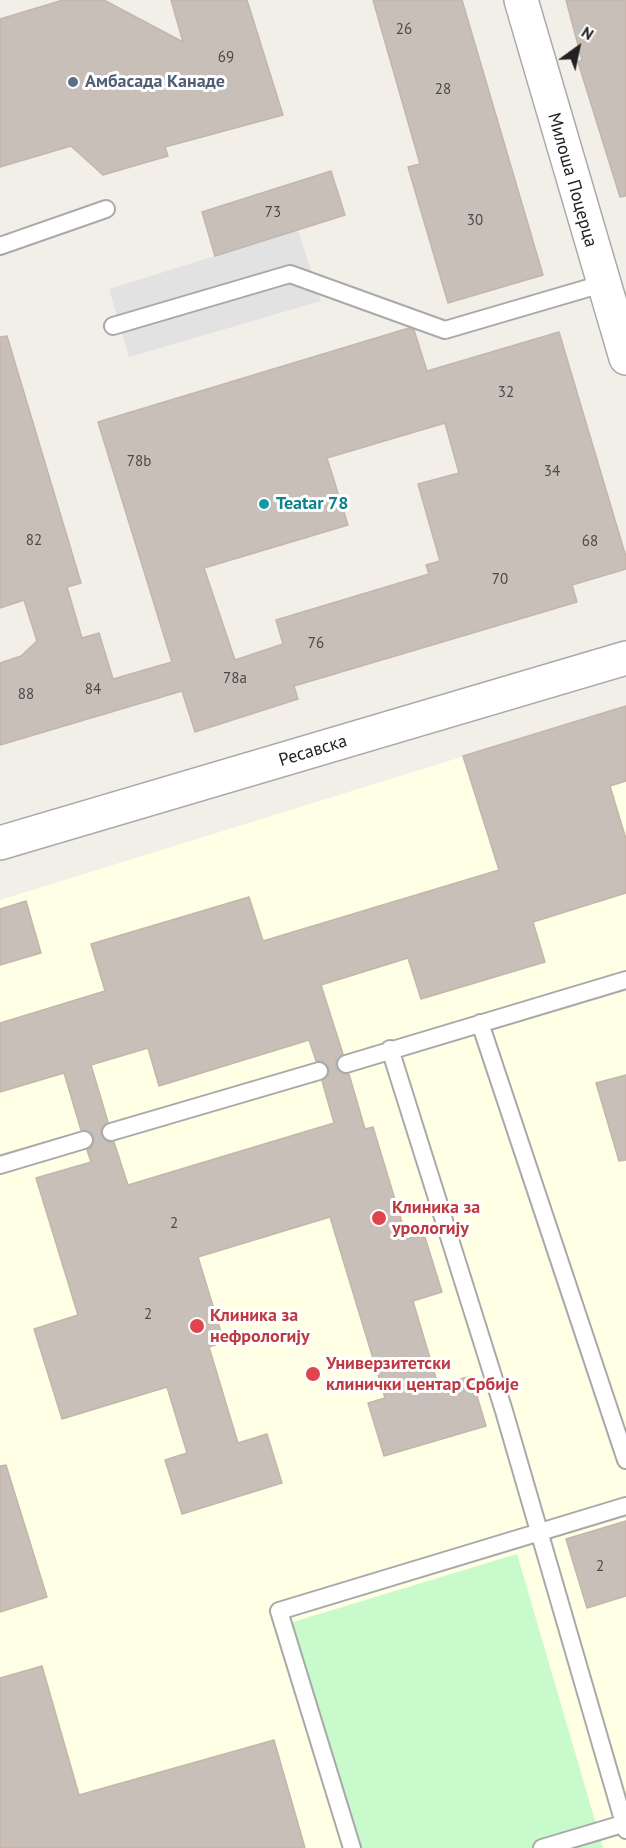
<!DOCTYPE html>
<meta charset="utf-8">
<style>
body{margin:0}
#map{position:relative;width:626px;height:1848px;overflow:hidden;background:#f2efe9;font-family:"PT Sans",sans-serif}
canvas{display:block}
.north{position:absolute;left:548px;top:18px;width:60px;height:60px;-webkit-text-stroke:4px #fff;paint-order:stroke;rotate:33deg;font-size:16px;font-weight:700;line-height:24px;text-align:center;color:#222}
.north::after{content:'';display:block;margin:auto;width:21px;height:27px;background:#222;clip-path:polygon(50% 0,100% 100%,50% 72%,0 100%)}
</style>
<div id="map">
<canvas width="626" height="1848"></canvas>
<div class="north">N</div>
</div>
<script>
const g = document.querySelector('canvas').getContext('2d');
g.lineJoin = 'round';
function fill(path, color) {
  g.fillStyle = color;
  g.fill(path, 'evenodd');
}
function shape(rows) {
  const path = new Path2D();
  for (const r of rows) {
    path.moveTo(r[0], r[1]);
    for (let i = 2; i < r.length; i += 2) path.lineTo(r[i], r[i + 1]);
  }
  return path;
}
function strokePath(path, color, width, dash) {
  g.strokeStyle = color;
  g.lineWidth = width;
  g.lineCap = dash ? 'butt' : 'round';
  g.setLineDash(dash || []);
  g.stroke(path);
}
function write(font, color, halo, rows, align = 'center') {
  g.font = font + ' "PT Sans",sans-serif';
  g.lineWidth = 6;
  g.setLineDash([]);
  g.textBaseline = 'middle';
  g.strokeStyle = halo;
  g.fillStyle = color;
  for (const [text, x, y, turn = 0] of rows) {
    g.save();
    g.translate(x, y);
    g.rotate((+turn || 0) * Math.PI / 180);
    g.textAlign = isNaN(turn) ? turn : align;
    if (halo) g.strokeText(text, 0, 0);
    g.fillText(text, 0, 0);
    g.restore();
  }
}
fill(shape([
 [626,706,626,1848,0,1848,0,900]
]), '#ffffe5');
fill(shape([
 [517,1554,603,1848,353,1848,283,1625]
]), '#c8facc');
fill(shape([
 [298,230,321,301,129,357,109,289]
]), '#e2e2e2');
const building = shape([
 [63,0,104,0,183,42,171,0,247,0,283,115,165,147,168,156,103,175,71,146,0,167,0,19,63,0],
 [373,0,462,0,543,275,448,303,408,167,420,164,373,0],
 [566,0,626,0,626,196,620,197,578,62,582,60,566,0],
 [331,171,345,215,215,256,202,212,331,171],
 [409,328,414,330,427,371,559,332,626,557,626,569,572,585,577,602,294,686,298,699,195,732,182,691,0,745,0,663,21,656,37,641,24,600,0,608,0,337,7,336,81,583,67,587,82,638,99,633,113,679,172,662,98,422,409,328],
 [445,423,459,473,418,484,440,561,426,565,429,574,276,620,283,644,235,660,204,568,348,525,327,458,445,423],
 [626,706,626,781,610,786,626,839,626,893,533,922,545,962,421,999,408,958,321,985,343,1054,336,1061,336,1068,343,1074,349,1074,365,1129,373,1127,407,1239,424,1234,442,1292,413,1301,438,1385,471,1376,486,1426,384,1456,368,1403,385,1398,330,1217,198,1257,224,1342,209,1347,238,1443,267,1434,282,1483,182,1514,165,1460,187,1453,167,1387,62,1419,34,1329,78,1315,36,1178,91,1162,87,1150,92,1147,94,1138,91,1132,81,1130,64,1073,0,1092,0,1023,105,991,91,944,249,897,263,941,499,870,463,756,626,706],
 [309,1040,316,1061,322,1061,329,1068,329,1074,322,1081,334,1123,128,1185,114,1142,108,1142,101,1135,101,1129,108,1122,91,1065,148,1048,159,1086,309,1040],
 [26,901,41,953,0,965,0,909,26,901],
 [626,1075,626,1160,619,1161,596,1083,626,1075],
 [6,1465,47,1597,0,1612,0,1466,6,1465],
 [626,1521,626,1596,587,1608,566,1539,626,1521],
 [42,1666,79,1795,274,1740,305,1848,0,1848,0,1678,42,1666]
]);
fill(building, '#c7bfb8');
strokePath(building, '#c4b6ab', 1.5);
const service = shape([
 [0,246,106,209],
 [113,326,290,274,445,330,602,284],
 [480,1023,626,1460],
 [390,1049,504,1411,626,1830],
 [346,1064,626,980],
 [111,1132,319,1071],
 [0,1165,84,1140],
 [352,1848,279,1611,626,1506],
 [542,1848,626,1823]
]);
const minor = shape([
 [521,0,626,358],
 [0,843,626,658]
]);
strokePath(service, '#a9a9a9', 20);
strokePath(minor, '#a9a9a9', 36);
strokePath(service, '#fff', 16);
strokePath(minor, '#fff', 33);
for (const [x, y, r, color] of [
 [73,82,6,"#5c6f8a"],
 [264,504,6,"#0f9aa8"],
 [379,1218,8,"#e0444e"],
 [197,1326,8,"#e0444e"],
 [313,1374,8,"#e0444e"]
]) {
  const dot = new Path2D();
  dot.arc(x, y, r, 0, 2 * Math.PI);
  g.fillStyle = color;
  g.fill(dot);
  strokePath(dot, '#fff', 2);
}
write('15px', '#4b4948', null, [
 ["26",404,30],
 ["69",226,58],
 ["28",443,90],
 ["73",273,213],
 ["30",475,221],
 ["32",506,393],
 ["78b",139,462],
 ["34",552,472],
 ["82",34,541],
 ["68",590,542],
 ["70",500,580],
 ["76",316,644],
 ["78a",235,679],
 ["84",93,690],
 ["88",26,695],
 ["2",174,1224],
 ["2",148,1315],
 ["2",600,1567]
]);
write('bold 18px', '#4e5e75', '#fff', [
 ["Амбасада Канаде",85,82]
], 'left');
write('18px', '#222', '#fff', [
 ["Милоша Поцерца",572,180,74],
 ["Ресавска",313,751,-17]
]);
write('bold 18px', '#0d838f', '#fff', [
 ["Teatar 78",276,504]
], 'left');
write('bold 18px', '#be3a42', '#fff', [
 ["Клиника за",392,1208],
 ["урологију",392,1229],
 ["Клиника за",210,1316],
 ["нефрологију",210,1337],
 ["Универзитетски",326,1364],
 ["клинички центар Србије",326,1385]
], 'left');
</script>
